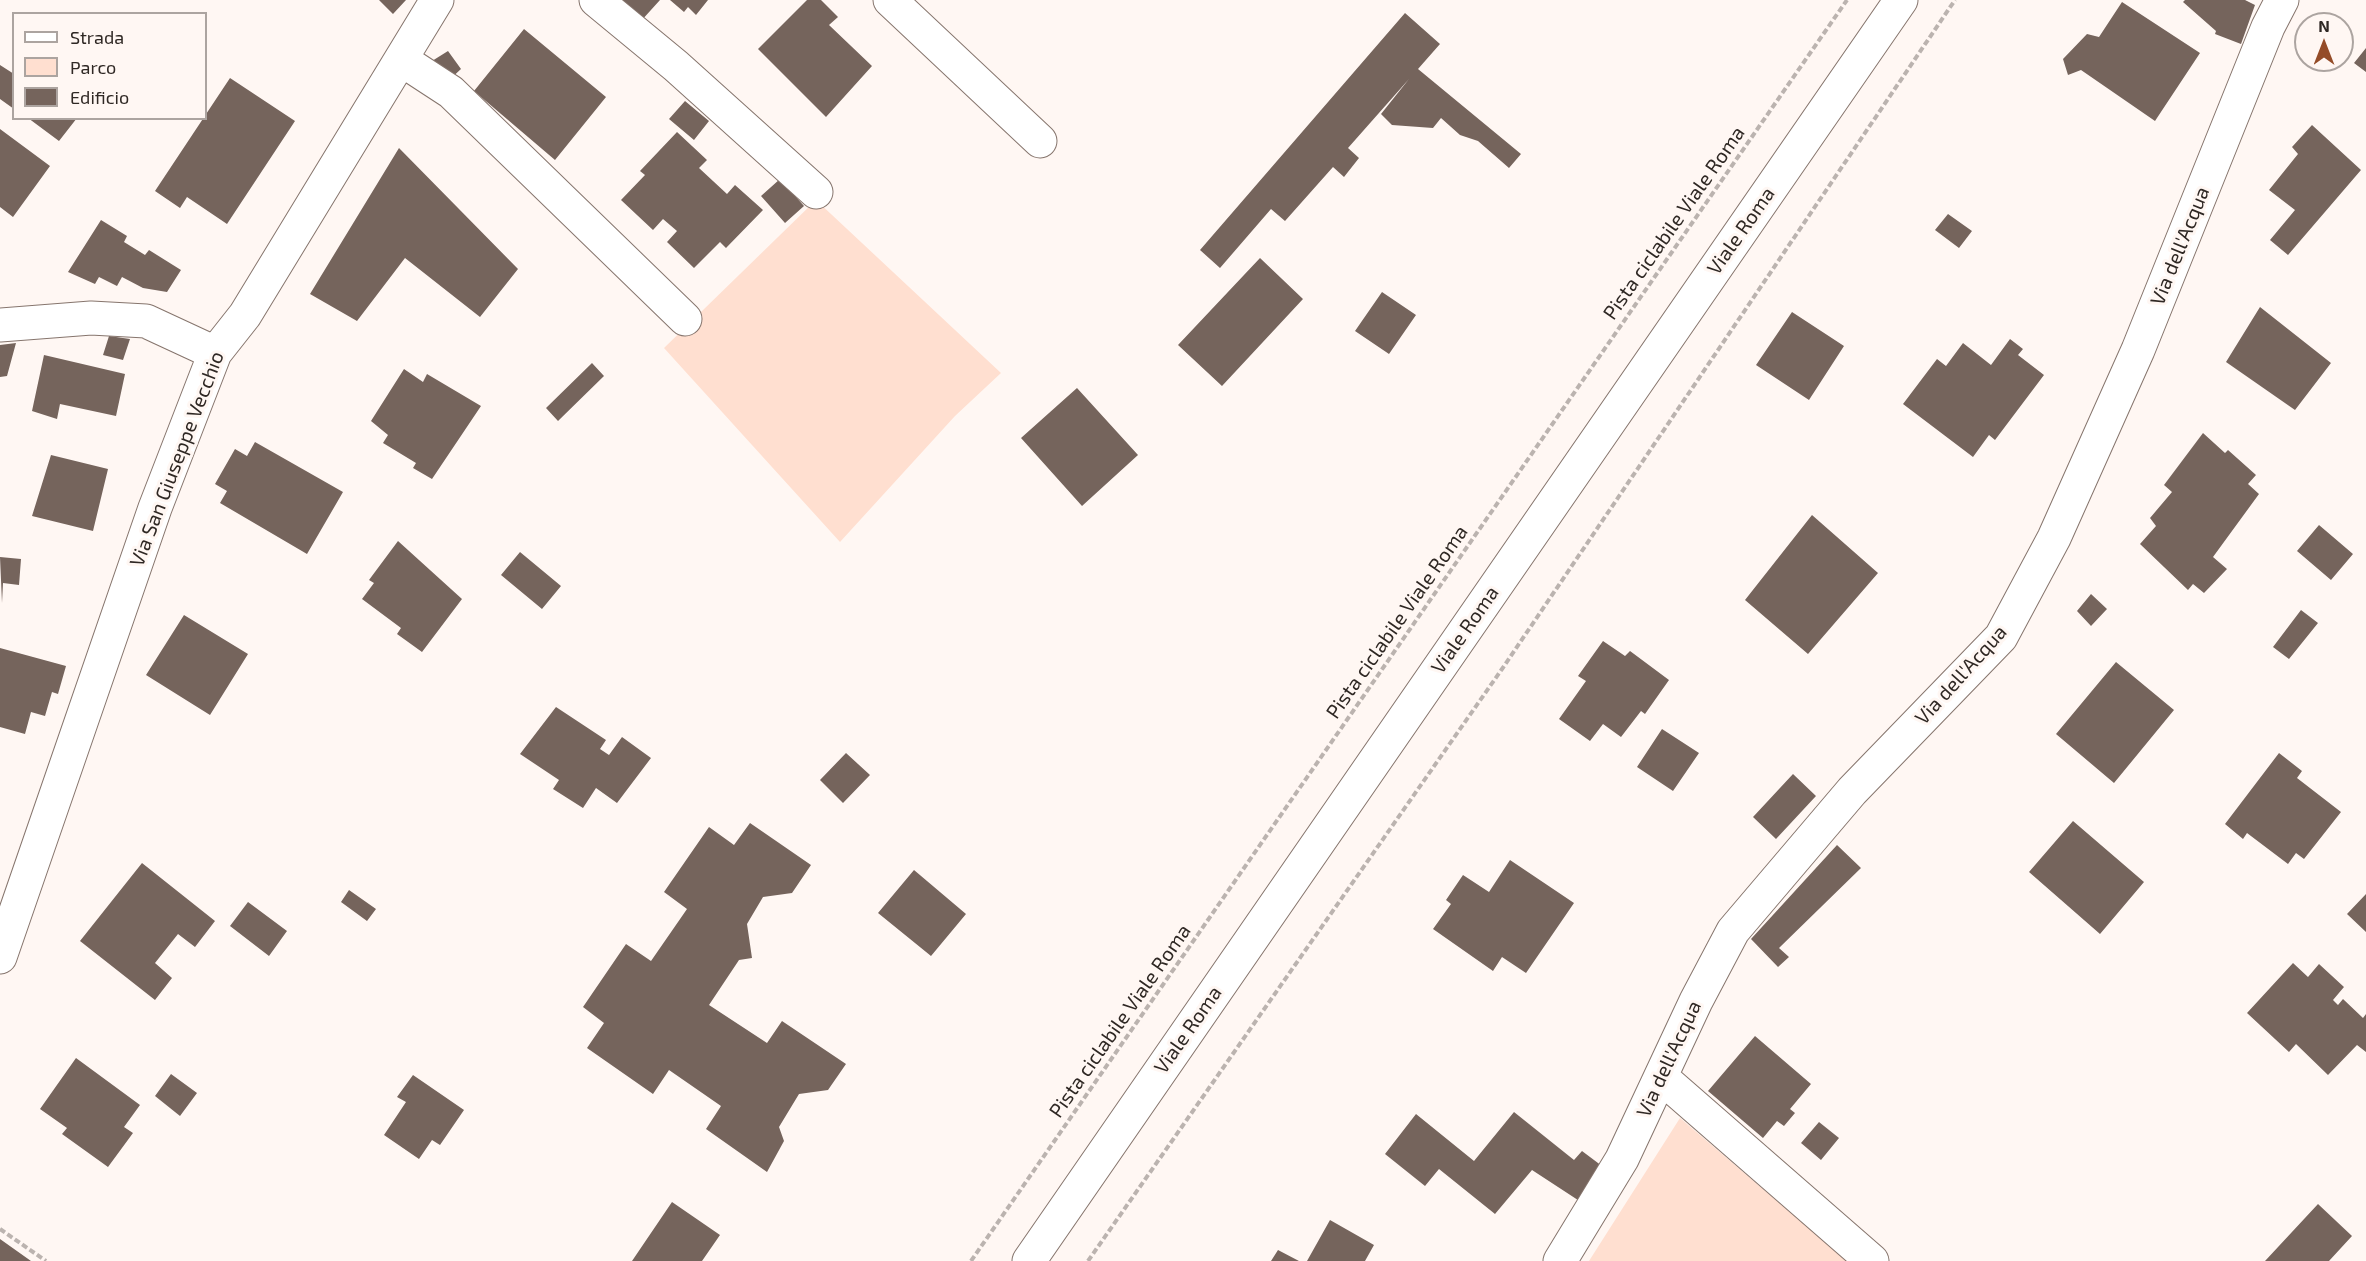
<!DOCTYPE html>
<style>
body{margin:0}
#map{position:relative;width:2366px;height:1261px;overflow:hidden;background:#fff7f3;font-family:"Exo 2",sans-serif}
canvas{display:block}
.legend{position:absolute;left:12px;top:12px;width:195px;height:108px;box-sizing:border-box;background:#fff7f3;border:2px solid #aca4a0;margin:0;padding:8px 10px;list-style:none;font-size:18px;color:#2f2824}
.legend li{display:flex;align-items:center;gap:12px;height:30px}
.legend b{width:30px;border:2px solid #aca4a0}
.north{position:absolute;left:2294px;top:12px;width:60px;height:60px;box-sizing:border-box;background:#fff7f3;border:2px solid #aca4a0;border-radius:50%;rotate:0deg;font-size:16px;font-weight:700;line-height:24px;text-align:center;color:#2f2824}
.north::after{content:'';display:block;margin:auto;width:21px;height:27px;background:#944c28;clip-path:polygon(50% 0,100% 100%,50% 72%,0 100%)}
</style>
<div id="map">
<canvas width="2366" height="1261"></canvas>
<ul class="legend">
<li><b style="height:8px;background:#fff"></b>Strada</li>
<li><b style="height:16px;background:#ffdfd0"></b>Parco</li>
<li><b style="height:16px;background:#75645c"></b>Edificio</li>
</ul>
<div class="north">N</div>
</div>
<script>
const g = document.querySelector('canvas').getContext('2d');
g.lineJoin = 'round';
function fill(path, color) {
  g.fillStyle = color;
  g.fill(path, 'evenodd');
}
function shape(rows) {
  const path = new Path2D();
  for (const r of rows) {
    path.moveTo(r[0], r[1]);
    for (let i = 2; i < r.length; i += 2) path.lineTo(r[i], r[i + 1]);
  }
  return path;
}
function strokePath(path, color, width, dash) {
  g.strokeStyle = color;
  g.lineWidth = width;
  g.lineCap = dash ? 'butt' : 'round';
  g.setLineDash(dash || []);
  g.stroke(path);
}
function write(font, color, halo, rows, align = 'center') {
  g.font = font + ' "Exo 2",sans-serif';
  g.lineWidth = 6;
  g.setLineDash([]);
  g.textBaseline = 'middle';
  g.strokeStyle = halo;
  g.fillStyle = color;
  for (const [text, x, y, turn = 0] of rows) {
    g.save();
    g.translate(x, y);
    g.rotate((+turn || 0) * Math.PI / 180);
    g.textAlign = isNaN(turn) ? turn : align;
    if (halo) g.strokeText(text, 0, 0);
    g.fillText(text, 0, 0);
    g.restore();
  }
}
fill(shape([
 [816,200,1001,373,955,416,840,542,664,348],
 [1680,1118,1847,1261,1589,1261]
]), '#ffdfd0');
fill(shape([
 [379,0,406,0,393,14],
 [618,0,660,0,641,21],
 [670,0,708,0,696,15,688,7,684,12],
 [807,0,821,0,838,17,829,25,872,66,826,117,758,49],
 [2185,0,2245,0,2255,5,2241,44,2215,34,2216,31,2183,2],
 [2122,2,2200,53,2155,121,2081,70,2068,75,2063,59,2087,34,2099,37],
 [1405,13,1440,44,1418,69,1521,154,1509,168,1478,141,1460,135,1441,118,1433,128,1392,125,1381,114,1409,79,1348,148,1359,158,1344,177,1333,167,1285,221,1271,209,1220,268,1200,250],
 [524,29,606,97,555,160,474,91],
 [2366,48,2366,72,2354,63],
 [448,51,461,69,447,82,432,61],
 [0,65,14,74,14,109,0,99],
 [230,78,295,121,227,224,187,197,180,208,155,191],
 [685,101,709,121,694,140,669,119],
 [28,118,77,118,59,141],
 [2312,125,2361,170,2288,255,2270,240,2295,210,2269,190,2298,154,2292,147],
 [0,129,50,166,13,217,0,207],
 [677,132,707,160,699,168,727,194,735,185,763,210,726,248,720,242,694,268,667,242,677,231,663,219,653,230,621,200,645,175,640,171],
 [399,148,518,269,480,317,405,258,357,321,310,294],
 [780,179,804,206,785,223,761,196],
 [1948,214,1972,231,1959,248,1935,230],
 [101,220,127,236,124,242,145,255,149,250,181,270,167,292,143,288,122,277,117,286,99,277,95,284,68,272],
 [1260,258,1303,299,1222,386,1178,345],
 [1382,292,1416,315,1389,354,1355,331],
 [2260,307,2331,363,2295,410,2226,362],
 [1792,312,1844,346,1809,400,1756,365],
 [109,336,130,339,123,360,103,355],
 [2010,339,2023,349,2018,355,2044,375,1995,440,1989,435,1973,457,1903,404,1937,359,1946,366,1963,343,1991,365],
 [16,343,7,376,0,377,0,345],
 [44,355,125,374,116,416,60,404,57,419,32,411],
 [592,363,604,376,558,421,546,408],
 [404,369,423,382,427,374,481,406,432,479,413,468,416,463,383,443,388,435,371,421],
 [1077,388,1138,455,1082,506,1021,438],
 [2203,433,2225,453,2228,450,2256,475,2248,484,2259,494,2213,557,2227,569,2204,593,2193,584,2188,590,2140,544,2156,526,2150,518,2172,492,2164,485],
 [255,442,343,492,307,554,220,503,227,491,215,484,235,449,247,456],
 [51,455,108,469,93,531,32,516],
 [1812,515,1878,573,1808,654,1745,600],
 [2319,525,2353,554,2331,580,2297,551],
 [398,541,462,599,422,652,397,634,401,628,362,599,374,583,369,580],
 [520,552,561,586,542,609,501,575],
 [0,557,21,559,19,585,3,583,2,603],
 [2091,594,2107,609,2091,626,2077,611],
 [2301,610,2318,623,2289,659,2273,647],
 [184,615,248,654,210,715,146,675],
 [1603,641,1625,656,1630,651,1669,680,1645,714,1641,711,1621,737,1603,724,1590,741,1559,719,1586,681,1578,676],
 [0,648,66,666,58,694,52,692,45,716,31,712,25,734,0,727],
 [2116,662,2174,710,2114,783,2056,734],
 [556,707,606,740,600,749,609,755,622,737,651,758,617,803,596,788,583,808,553,789,559,780,520,754],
 [1662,729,1699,753,1673,791,1637,767],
 [846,753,870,775,843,803,820,780],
 [2279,753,2302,771,2297,778,2341,812,2304,859,2296,853,2288,864,2247,833,2243,839,2225,824],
 [1793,774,1816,796,1776,839,1753,817],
 [2073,821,2144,882,2100,934,2029,872],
 [750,823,811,865,792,893,763,897,747,924,752,958,739,960,709,1005,767,1043,782,1021,846,1064,828,1090,799,1094,779,1127,784,1141,767,1172,706,1129,721,1106,669,1070,653,1094,587,1048,604,1023,583,1007,626,944,651,961,687,909,664,892,709,827,734,845],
 [1837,845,1861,868,1779,948,1789,957,1778,967,1751,939],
 [1510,860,1574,903,1526,973,1502,957,1493,971,1433,929,1451,904,1446,900,1463,875,1489,892],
 [142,863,215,921,195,947,178,934,155,963,172,978,155,1000,80,941],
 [914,870,966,914,931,956,878,913],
 [349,890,376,909,367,921,341,902],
 [2366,894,2366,932,2347,914],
 [248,902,287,931,269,956,230,926],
 [2293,963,2308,977,2319,964,2344,987,2333,1000,2338,1005,2343,999,2363,1018,2366,1014,2366,1052,2357,1045,2328,1075,2296,1044,2289,1052,2247,1013],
 [1755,1036,1811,1084,1790,1109,1795,1113,1784,1126,1777,1121,1763,1138,1708,1091],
 [76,1058,140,1105,124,1127,133,1133,108,1167,62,1134,67,1128,40,1109],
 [171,1074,197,1093,180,1116,155,1096],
 [413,1075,464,1110,440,1145,432,1140,419,1159,384,1135,406,1102,397,1097],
 [1514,1112,1574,1160,1582,1151,1606,1169,1584,1204,1532,1170,1495,1214,1439,1169,1425,1186,1385,1154,1416,1114,1474,1161],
 [1819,1122,1839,1138,1821,1160,1801,1143],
 [672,1202,720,1235,702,1261,632,1261],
 [2318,1204,2352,1236,2329,1261,2265,1261],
 [1330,1220,1374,1245,1365,1261,1307,1261],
 [0,1239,31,1261,0,1261],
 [1278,1250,1299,1261,1271,1261]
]), '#75645c');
const minor = shape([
 [596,0,676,66,816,192],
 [890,0,1040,141],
 [402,60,451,92,685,319],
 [0,325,91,318,146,321,215,353],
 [0,957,155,508,215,353,245,315,437,0],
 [1661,1077,1872,1261],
 [1560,1261,1622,1159,1696,1001,1733,931,1852,791,2001,637,2054,538,2138,350,2268,27,2282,0]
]);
const major = shape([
 [1029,1261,1901,0]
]);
strokePath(minor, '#86756d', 35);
strokePath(major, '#86756d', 35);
strokePath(shape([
 [0,1229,46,1261],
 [971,1261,1847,0],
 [1088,1261,1502,669,1955,0]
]), '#bbb3af', 4, [6, 3]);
strokePath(minor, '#fff', 33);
strokePath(major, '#fff', 33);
write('20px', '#2f2824', '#fff7f3', [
 ["Pista ciclabile Viale Roma",1674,223,-55],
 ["Viale Roma",1741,231,-55],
 ["Via dell'Acqua",2180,246,-68],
 ["Via San Giuseppe Vecchio",177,459,-69],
 ["Pista ciclabile Viale Roma",1397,622,-55],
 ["Viale Roma",1465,630,-55],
 ["Via dell'Acqua",1961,675,-48],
 ["Pista ciclabile Viale Roma",1120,1021,-55],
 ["Viale Roma",1188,1030,-55],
 ["Via dell'Acqua",1669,1059,-65]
]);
</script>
